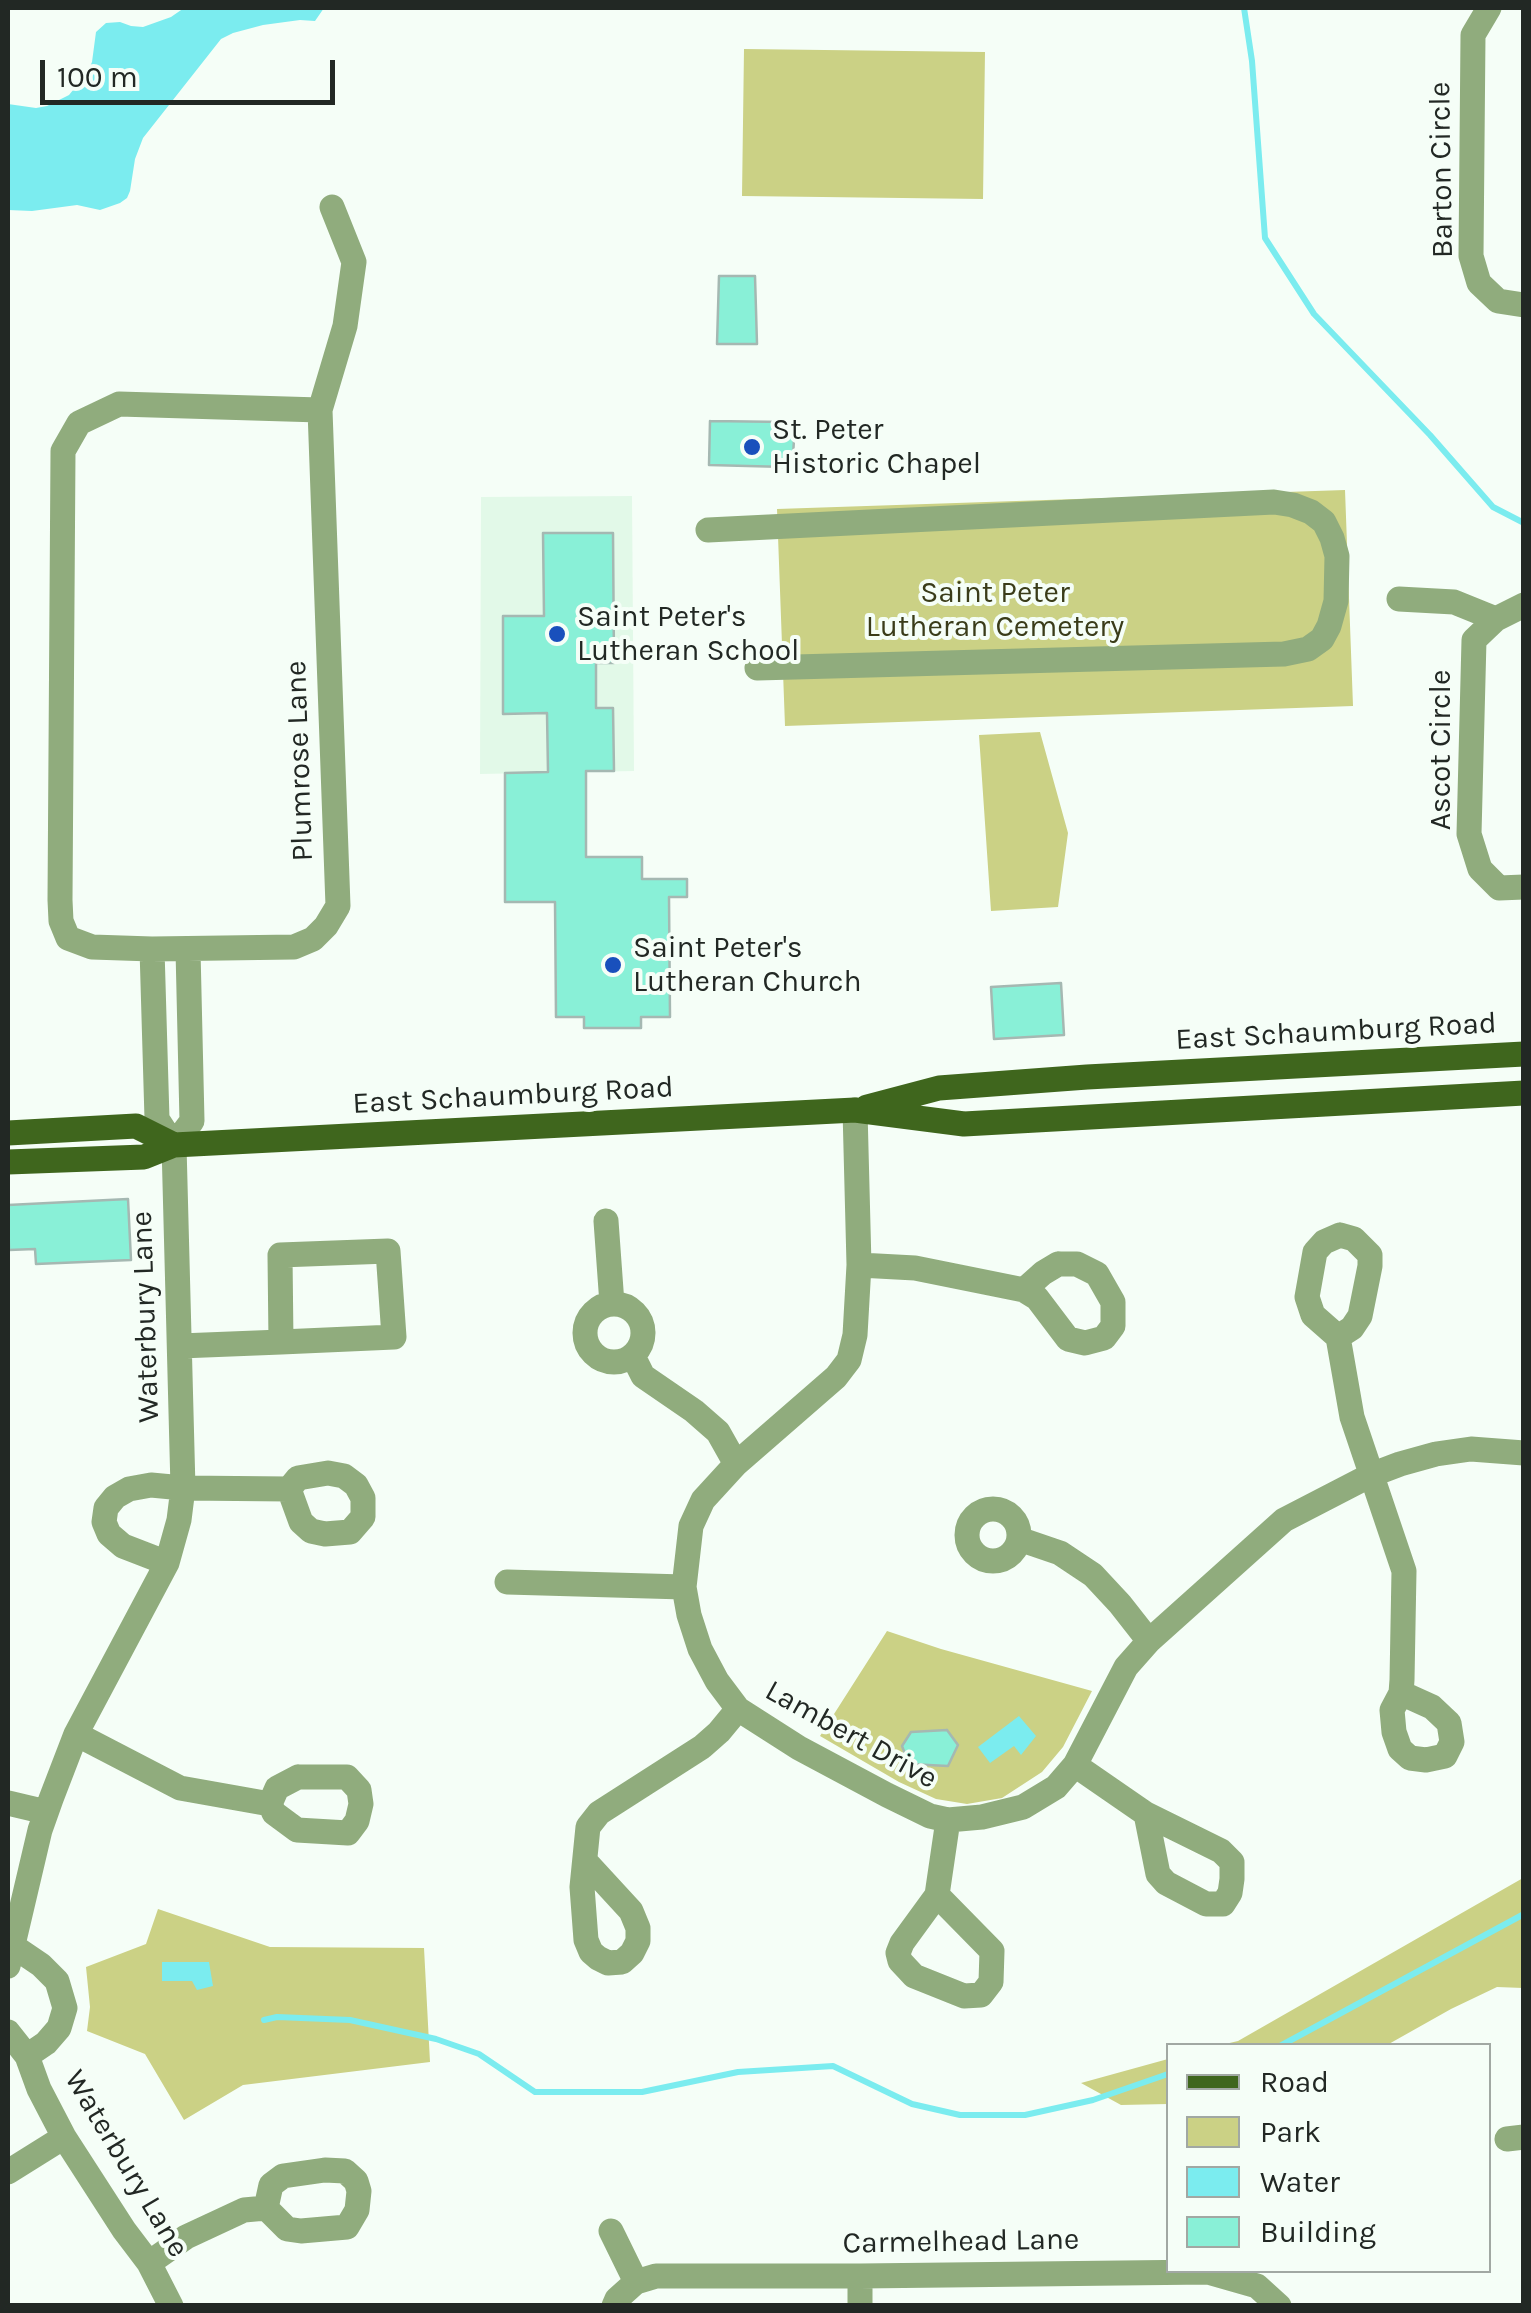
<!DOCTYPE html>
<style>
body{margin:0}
#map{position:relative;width:1531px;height:2313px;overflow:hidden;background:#f5fef7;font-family:Karla,sans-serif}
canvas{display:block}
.frame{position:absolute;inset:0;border:10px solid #222824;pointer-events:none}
.legend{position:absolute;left:1166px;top:2043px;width:325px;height:230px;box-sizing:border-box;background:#f5fef7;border:2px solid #a1a8a3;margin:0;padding:12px 18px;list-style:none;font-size:30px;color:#222824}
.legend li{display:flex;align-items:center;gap:20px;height:50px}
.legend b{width:50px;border:2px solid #a1a8a3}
.scale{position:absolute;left:40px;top:60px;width:295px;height:45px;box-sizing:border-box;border:5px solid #222824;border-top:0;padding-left:12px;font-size:30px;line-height:35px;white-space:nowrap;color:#222824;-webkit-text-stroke:8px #f5fef7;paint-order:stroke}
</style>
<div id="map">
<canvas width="1531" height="2313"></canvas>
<div class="frame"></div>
<ul class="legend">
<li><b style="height:12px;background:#3f661d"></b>Road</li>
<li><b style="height:28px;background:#cbd185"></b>Park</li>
<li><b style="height:28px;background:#7becef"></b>Water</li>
<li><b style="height:28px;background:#89f0d7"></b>Building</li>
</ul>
<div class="scale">100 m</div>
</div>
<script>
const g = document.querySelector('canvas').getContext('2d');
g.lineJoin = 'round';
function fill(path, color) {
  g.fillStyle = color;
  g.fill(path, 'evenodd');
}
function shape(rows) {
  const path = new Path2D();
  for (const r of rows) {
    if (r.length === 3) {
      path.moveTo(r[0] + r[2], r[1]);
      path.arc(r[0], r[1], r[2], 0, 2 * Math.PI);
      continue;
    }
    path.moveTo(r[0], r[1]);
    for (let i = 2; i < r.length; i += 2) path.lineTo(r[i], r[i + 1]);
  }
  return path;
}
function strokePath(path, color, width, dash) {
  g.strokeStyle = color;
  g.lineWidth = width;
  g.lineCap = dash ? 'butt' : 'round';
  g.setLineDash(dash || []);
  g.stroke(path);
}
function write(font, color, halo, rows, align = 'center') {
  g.font = font + ' Karla,sans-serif';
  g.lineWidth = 8;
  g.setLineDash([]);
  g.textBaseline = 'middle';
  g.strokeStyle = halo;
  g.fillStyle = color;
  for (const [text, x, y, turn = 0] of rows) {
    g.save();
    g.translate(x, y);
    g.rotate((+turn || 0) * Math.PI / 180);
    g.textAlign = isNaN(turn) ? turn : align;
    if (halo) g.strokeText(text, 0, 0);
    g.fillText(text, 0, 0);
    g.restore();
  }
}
fill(shape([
 [632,496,634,771,480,774,481,497]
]), '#e2f9e8');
fill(shape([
 [744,49,985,52,983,199,742,196],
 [1345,490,1353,706,785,726,777,509],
 [1040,732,1068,833,1058,907,991,911,979,735],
 [887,1631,941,1649,1092,1691,1063,1747,1042,1772,1002,1798,967,1804,936,1799,899,1782,820,1736],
 [1523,1878,1523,1988,1497,1987,1451,2009,1387,2045,1221,2045,1238,2041],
 [158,1909,270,1947,424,1948,430,2062,243,2085,184,2120,145,2054,87,2031,90,2007,86,1967,146,1944],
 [1168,2059,1168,2104,1121,2105,1081,2083]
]), '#cbd185');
fill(shape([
 [184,8,324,8,315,21,300,20,263,25,233,33,221,39,143,138,135,159,130,191,127,198,120,203,100,210,77,205,32,211,8,210,8,104,36,108,47,106,69,95,87,73,92,62,96,32,106,23,120,22,131,26,143,27,171,17],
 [1019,1716,1036,1736,1021,1755,1014,1746,990,1763,978,1747],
 [162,1962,209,1962,213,1986,197,1990,192,1981,162,1981]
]), '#7becef');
strokePath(shape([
 [1244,8,1252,61,1265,238,1314,314,1430,435,1493,507,1524,523],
 [264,2020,277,2017,350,2020,436,2039,479,2054,535,2092,642,2092,738,2072,833,2066,912,2104,960,2115,1025,2115,1093,2100,1168,2074],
 [1280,2046,1524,1914]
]), '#7becef', 6);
const building = shape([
 [719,276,755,276,757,344,717,344,719,276],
 [710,421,787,422,794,440,793,455,786,467,709,465,710,421],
 [543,533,613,533,614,663,596,663,596,708,613,708,614,771,586,771,586,857,642,857,642,879,687,879,687,897,669,897,670,1017,641,1017,641,1028,584,1028,584,1017,556,1017,555,902,505,902,505,773,548,772,547,713,503,714,503,616,544,616,543,533],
 [1061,983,1064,1035,994,1039,991,987,1061,983],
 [128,1199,131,1260,36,1264,35,1249,9,1250,8,1205,128,1199],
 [947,1730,958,1745,948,1766,909,1764,902,1746,911,1732,947,1730]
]);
fill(building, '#89f0d7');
strokePath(building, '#a5b8b2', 2.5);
strokePath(shape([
 [1489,8,1473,35,1471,256,1479,283,1498,301,1524,305],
 [320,410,119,404,79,423,63,451,60,900,61,921,68,938,92,947,152,949,294,947,313,939,326,926,338,906,320,410,345,326,354,262,332,207],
 [708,530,1274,502,1293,505,1311,512,1324,522,1332,538,1337,556,1336,601,1329,626,1322,639,1308,649,1284,654,757,668],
 [1399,599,1454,602,1496,619],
 [1524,605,1496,619,1474,640,1469,834,1480,869,1499,888,1524,887],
 [855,1110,859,1265,855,1335,849,1360,836,1377,736,1464,703,1500,691,1526,684,1587,689,1615,700,1649,717,1681,738,1709,799,1748,887,1795,930,1816,948,1820,982,1817,1023,1807,1056,1787,1075,1765,1126,1667,1149,1641,1284,1520,1371,1475,1400,1464,1436,1454,1471,1449,1524,1453],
 [174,1145,192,1121,188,950],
 [606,1221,612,1304],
 [1340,1235,1354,1239,1370,1255,1370,1266,1360,1316,1352,1328,1338,1337,1313,1315,1307,1297,1315,1252,1324,1242,1340,1235],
 [1058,1264,1077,1264,1097,1274,1113,1302,1113,1326,1104,1338,1085,1343,1068,1339,1037,1298,1024,1290,1043,1273,1058,1264],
 [859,1265,915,1268,1024,1290],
 [614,1333,29],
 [1338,1337,1352,1417,1404,1571,1402,1680,1401,1693,1392,1710,1394,1732,1400,1749,1410,1758,1426,1760,1445,1756,1452,1742,1449,1723,1432,1707,1401,1693],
 [180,1346,281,1342,394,1337,388,1251,280,1255,281,1342],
 [633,1356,643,1376,694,1411,718,1432,736,1464],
 [993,1535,26],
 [1019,1539,1060,1553,1093,1575,1120,1604,1149,1641],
 [167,1563,123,1546,109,1534,104,1522,106,1508,115,1497,129,1489,151,1485,183,1488,289,1489,298,1478,328,1473,344,1476,356,1485,363,1498,363,1517,350,1532,325,1534,311,1531,301,1522,289,1489],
 [507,1582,684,1587],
 [76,1734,180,1788,270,1804],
 [1075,1765,1146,1814,1221,1851,1232,1862,1232,1879,1230,1893,1223,1904,1206,1904,1166,1883,1158,1874,1146,1814],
 [298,1777,347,1777,359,1790,361,1804,357,1821,348,1833,297,1830,274,1813,270,1804,277,1788,298,1777],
 [8,1803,46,1812],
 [585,1861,631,1911,638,1928,638,1941,632,1953,622,1962,608,1963,598,1958,591,1952,586,1940,582,1887,588,1827,599,1813,702,1747,719,1732,738,1709],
 [937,1895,992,1951,991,1982,981,1995,964,1996,914,1976,900,1961,898,1953,902,1943,937,1895,948,1820],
 [13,1946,41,1965,57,1981,65,2008,59,2028,46,2043,27,2056],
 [8,1966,40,1830,51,1799,76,1734,167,1563,179,1520,183,1488,174,1145,157,1119,152,949],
 [8,2032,27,2056,39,2089,64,2137,124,2230,149,2263,171,2306],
 [1507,2139,1524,2137],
 [325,2170,345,2171,356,2181,359,2191,357,2210,347,2227,301,2231,287,2229,266,2208,271,2185,283,2176,325,2170],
 [8,2172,64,2137],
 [611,2231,636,2282],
 [149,2263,186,2237,244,2210,266,2208],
 [860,2276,860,2306],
 [614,2306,617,2299,636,2282,656,2276,860,2276,1208,2272,1257,2286,1279,2306]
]), '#90ac7d', 25);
strokePath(shape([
 [867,1107,939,1088,1087,1077,1524,1054],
 [8,1133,136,1126,174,1145],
 [8,1162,144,1157,174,1145,855,1110,964,1124,1524,1093]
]), '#3f661d', 25);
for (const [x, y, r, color] of [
 [752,447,10,"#1950bc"],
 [557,634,10,"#1950bc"],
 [613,965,10,"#1950bc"]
]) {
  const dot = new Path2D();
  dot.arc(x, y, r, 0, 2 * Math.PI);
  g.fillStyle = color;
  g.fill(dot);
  strokePath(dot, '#f5fef7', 4);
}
write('30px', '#222824', '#f5fef7', [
 ["Barton Circle",1442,170,-91],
 ["Ascot Circle",1441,750,-90],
 ["Plumrose Lane",300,761,-92],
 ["East Schaumburg Road",1336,1032,-3],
 ["East Schaumburg Road",513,1096,-3],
 ["Waterbury Lane",146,1317,-92],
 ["Lambert Drive",851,1735,29],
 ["Waterbury Lane",126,2164,59],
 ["Carmelhead Lane",961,2242,-1]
]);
write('30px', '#222824', '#f5fef7', [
 ["St. Peter",772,430],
 ["Historic Chapel",772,464],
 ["Saint Peter's",577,617],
 ["Lutheran School",577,651],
 ["Saint Peter's",633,948],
 ["Lutheran Church",633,982]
], 'left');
write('30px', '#3a3c19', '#f5fef7', [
 ["Saint Peter",995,593],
 ["Lutheran Cemetery",995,627]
]);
</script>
